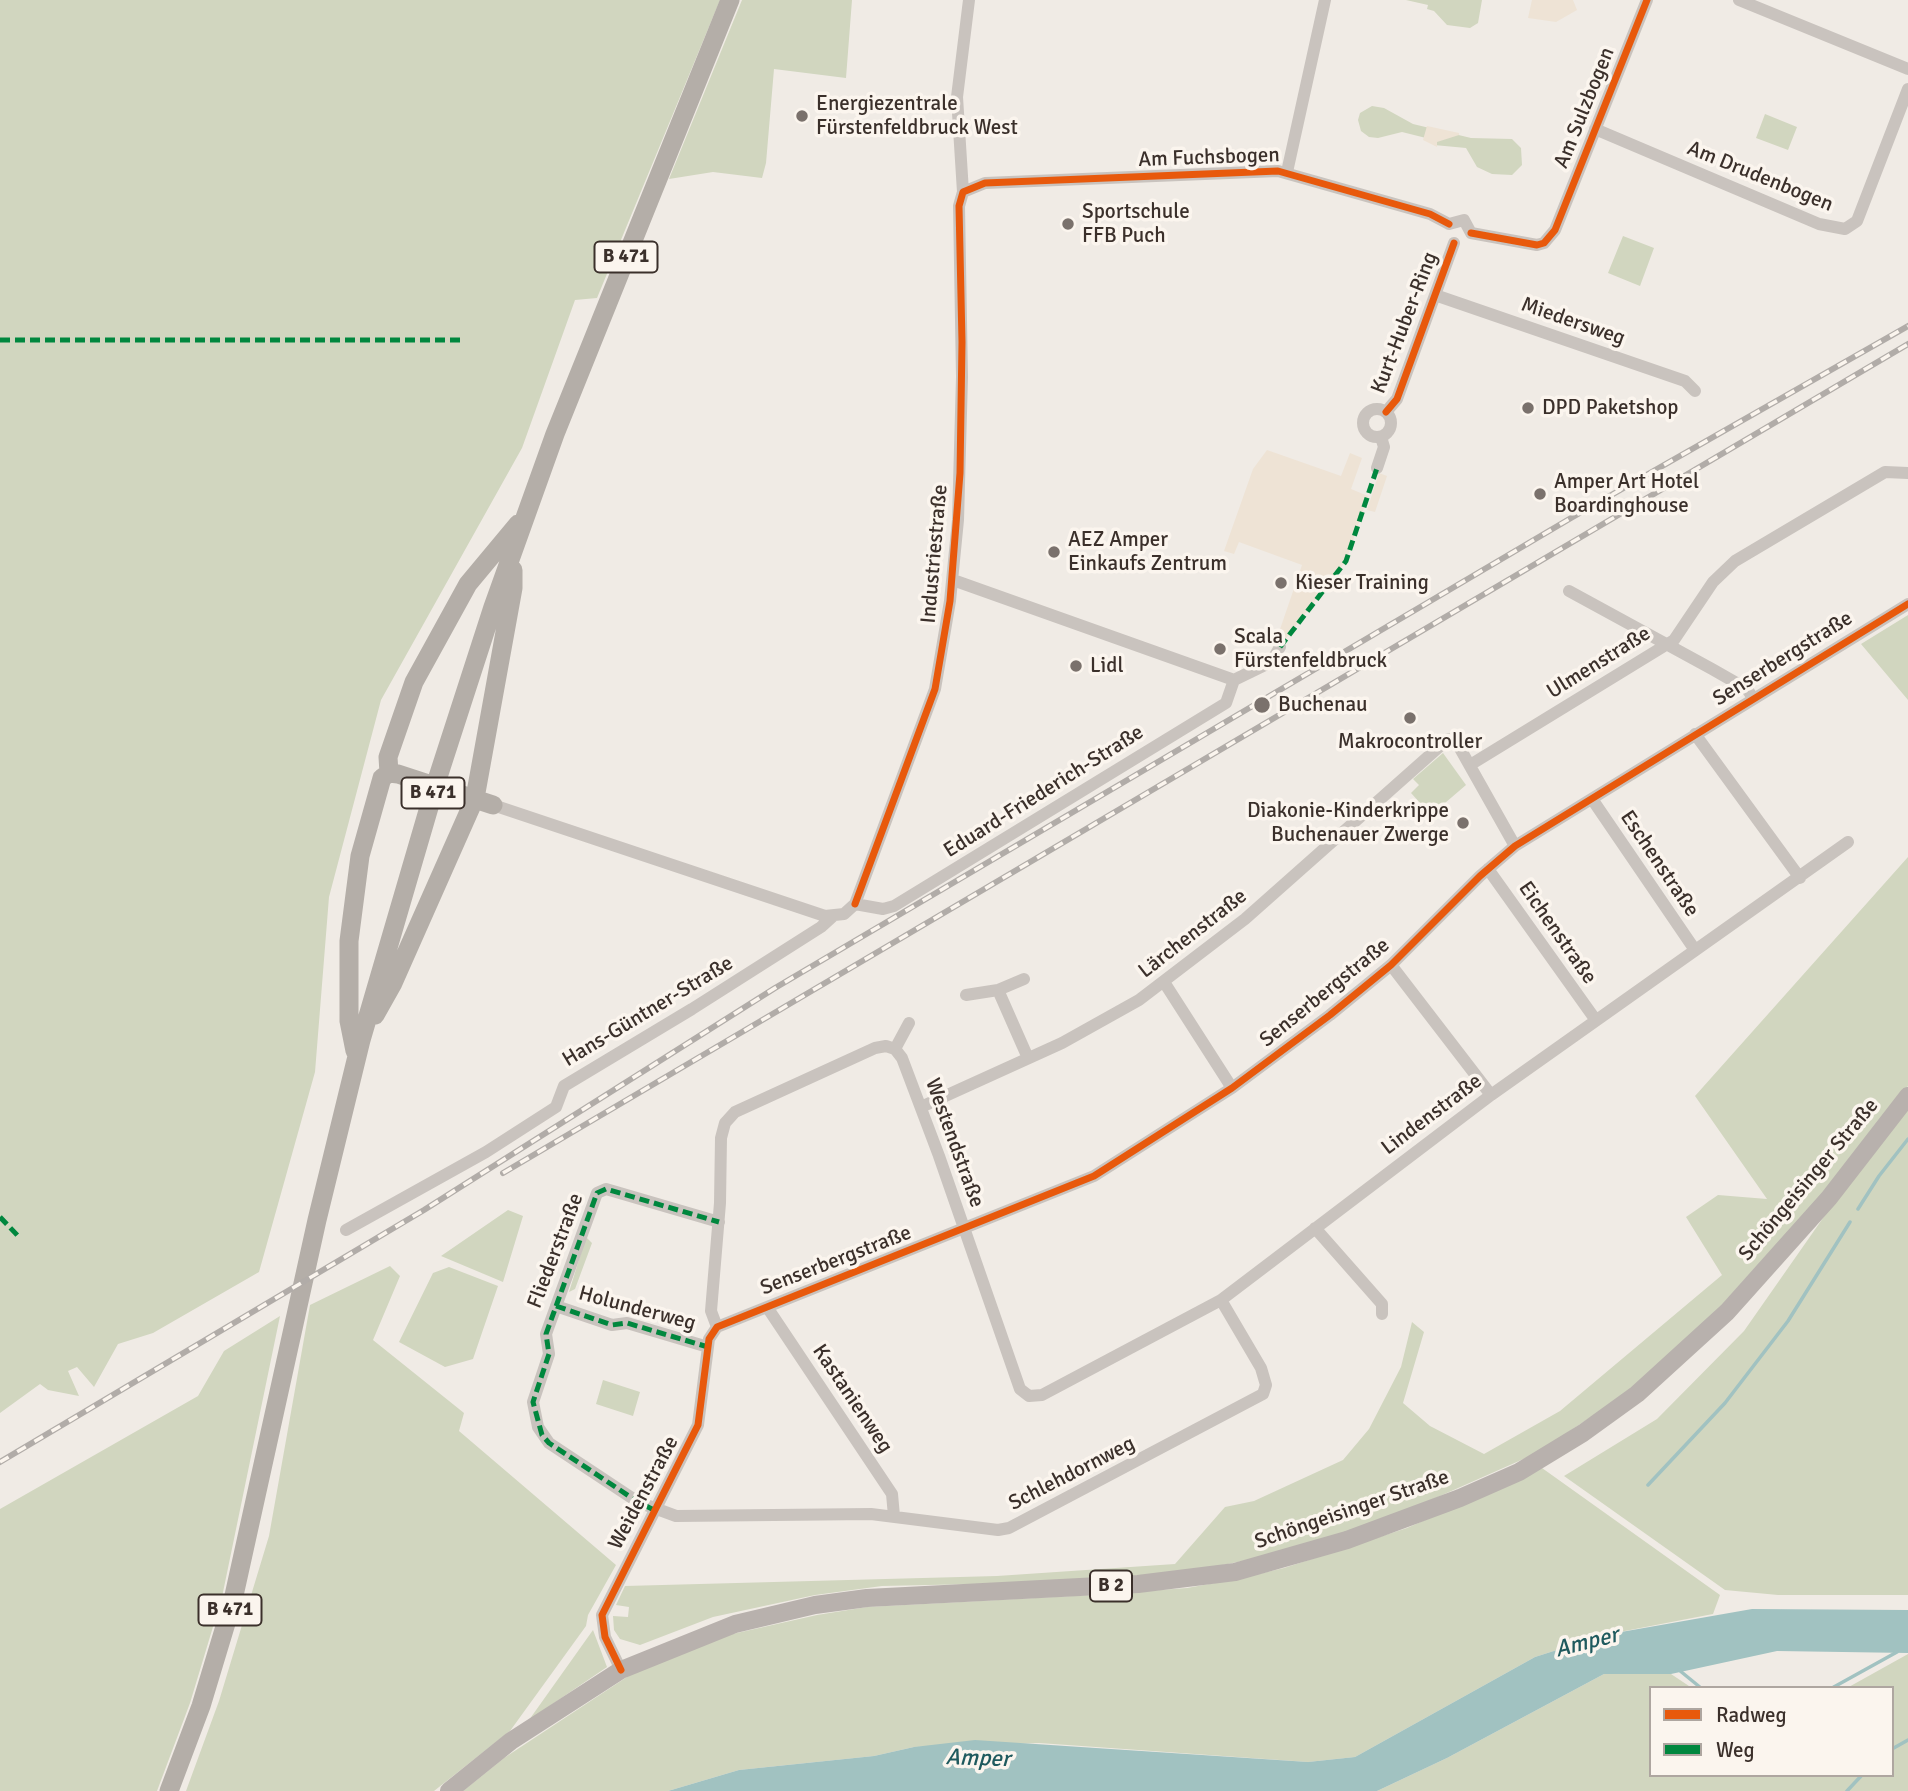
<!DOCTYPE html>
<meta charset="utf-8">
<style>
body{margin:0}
#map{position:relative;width:1908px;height:1791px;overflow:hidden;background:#f0ebe5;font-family:Signika,sans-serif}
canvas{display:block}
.legend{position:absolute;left:1649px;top:1686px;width:245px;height:91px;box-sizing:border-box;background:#fbf5ee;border:2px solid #aea6a0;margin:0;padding:9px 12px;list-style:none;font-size:21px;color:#3b302b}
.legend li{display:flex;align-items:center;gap:14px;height:35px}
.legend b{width:35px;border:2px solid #aea6a0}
</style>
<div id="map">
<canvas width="1908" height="1791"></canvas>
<ul class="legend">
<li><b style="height:9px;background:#e8590c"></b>Radweg</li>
<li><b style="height:9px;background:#00873e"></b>Weg</li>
</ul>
</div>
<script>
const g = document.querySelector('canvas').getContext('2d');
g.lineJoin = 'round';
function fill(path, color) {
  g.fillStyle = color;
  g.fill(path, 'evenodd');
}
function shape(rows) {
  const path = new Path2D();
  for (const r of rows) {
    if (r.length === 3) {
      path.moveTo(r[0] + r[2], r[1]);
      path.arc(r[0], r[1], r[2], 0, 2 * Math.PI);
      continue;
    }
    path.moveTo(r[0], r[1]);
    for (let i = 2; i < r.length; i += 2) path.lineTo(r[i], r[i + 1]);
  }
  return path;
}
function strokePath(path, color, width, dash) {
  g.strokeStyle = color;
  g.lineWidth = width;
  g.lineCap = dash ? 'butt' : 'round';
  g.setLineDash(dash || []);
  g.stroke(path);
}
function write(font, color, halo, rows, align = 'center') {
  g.font = font + ' Signika,sans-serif';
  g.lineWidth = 7;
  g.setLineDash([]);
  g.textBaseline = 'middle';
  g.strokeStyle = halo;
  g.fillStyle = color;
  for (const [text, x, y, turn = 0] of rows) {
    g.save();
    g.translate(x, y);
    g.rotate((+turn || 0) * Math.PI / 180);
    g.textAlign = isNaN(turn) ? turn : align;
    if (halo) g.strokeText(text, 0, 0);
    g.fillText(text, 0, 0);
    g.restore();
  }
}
fill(shape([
 [0,0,720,0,597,298,575,300,522,448,381,700,329,897,315,1072,259,1272,153,1333,118,1344,94,1387,77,1367,68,1371,79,1396,48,1390,40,1384,0,1413],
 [742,0,852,0,846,78,774,69,766,163,762,178,713,172,669,179],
 [1406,0,1482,0,1478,23,1470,28,1447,25,1434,11,1427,9,1428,5],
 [1372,106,1384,108,1413,124,1471,138,1512,139,1521,148,1522,165,1512,175,1492,174,1477,167,1466,148,1434,145,1426,138,1402,132,1378,138,1369,137,1361,131,1358,120,1360,113],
 [1765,114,1797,127,1788,150,1756,138],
 [1623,236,1654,248,1640,286,1608,273],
 [1908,615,1908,700,1861,644],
 [1443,753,1466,785,1431,815,1411,793,1419,785,1413,779],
 [1908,857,1908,1086,1829,1186,1720,1307,1631,1390,1537,1453,1404,1512,1287,1552,1183,1573,1069,1582,882,1586,815,1595,713,1617,640,1645,620,1639,614,1630,613,1616,628,1617,629,1607,616,1605,625,1586,997,1576,1175,1564,1225,1507,1254,1501,1343,1460,1369,1429,1401,1367,1412,1322,1424,1332,1403,1403,1430,1426,1484,1454,1560,1411,1722,1275,1686,1217,1718,1195,1767,1199,1695,1096],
 [1908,1106,1908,1595,1778,1595,1725,1590,1564,1476,1657,1419,1744,1331,1837,1198],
 [508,1210,523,1216,503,1282,441,1256],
 [586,1237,592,1243,575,1289,569,1292],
 [390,1266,400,1276,373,1340,464,1413,459,1431,616,1565,588,1615,586,1626,510,1731,434,1791,186,1791,219,1701,269,1536,310,1305],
 [449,1267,498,1286,473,1359,445,1367,399,1342,433,1273],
 [280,1316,222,1597,190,1703,157,1791,0,1791,0,1509,198,1396,224,1351],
 [603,1380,640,1392,633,1416,596,1404],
 [1542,1468,1720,1595,1713,1614,1604,1635,1535,1657,1355,1757,1308,1762,1039,1743,914,1747,874,1756,739,1770,668,1791,463,1791,504,1758,630,1675,719,1637,817,1615,867,1607,1092,1595,1187,1588,1237,1579,1284,1568,1407,1528],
 [593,1630,607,1667,529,1720],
 [1908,1654,1908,1791,1377,1791,1447,1758,1604,1674,1671,1674,1692,1688,1651,1688,1651,1775,1892,1775,1892,1688,1847,1688]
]), '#d1d6bf');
fill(shape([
 [1532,0,1573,0,1577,10,1556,22,1528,18],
 [1427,126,1459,133,1459,135,1437,142,1437,147,1423,140],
 [1267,450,1341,476,1350,453,1362,458,1351,489,1368,496,1346,561,1284,641,1276,641,1302,565,1239,542,1234,554,1224,551,1253,469],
 [1379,473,1387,476,1375,512,1367,510]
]), '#eee3d5');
fill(shape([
 [1752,1609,1908,1610,1908,1653,1777,1651,1671,1674,1604,1674,1447,1758,1377,1791,668,1791,739,1770,874,1756,914,1747,975,1740,1308,1762,1355,1757,1535,1657,1604,1635]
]), '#a1c2c1');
strokePath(shape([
 [1858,1209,1879,1176,1908,1139],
 [1648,1485,1725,1403,1788,1321,1850,1222],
 [1679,1670,1701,1688],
 [1832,1688,1897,1652],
 [1892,1749,1908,1740],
 [1847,1791,1862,1775]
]), '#a1c2c1', 3.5);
strokePath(shape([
 [1739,0,1908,69],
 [1595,129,1819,224,1845,229,1857,221,1908,89],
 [1287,172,1325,0],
 [963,192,985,183,1278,171,1430,214,1449,224],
 [1449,224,1464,220,1471,233],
 [1471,233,1537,245,1544,243,1555,230,1647,0],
 [1435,295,1685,381,1695,391],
 [1377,423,14],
 [1386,412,1397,399,1454,243],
 [1377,468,1384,447,1381,437],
 [953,580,1234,680,1271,662,1280,647],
 [1569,591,1712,669,1747,689,1753,698],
 [1695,734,1800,878],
 [1470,765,1674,640,1713,582,1735,561,1885,472,1908,473],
 [1592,799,1695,950],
 [493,805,825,916,844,914,855,904,935,689,950,601,958,520,962,377,959,206,963,192,957,97,969,0],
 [1488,869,1595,1019],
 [855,904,883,909,894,906,1226,703,1234,680],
 [1391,965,1491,1095],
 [1164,982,1232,1088],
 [998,990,1024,979],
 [966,995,998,990,1028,1058],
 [895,1049,902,1058,939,1156,1020,1389,1029,1396,1042,1395,1221,1300,1491,1095,1848,842],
 [895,1049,909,1023],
 [921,1107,1062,1043,1139,1000,1245,919,1448,739,1457,743,1515,846],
 [719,1222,606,1189,597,1193,546,1334,549,1354,533,1402,538,1427,549,1443,638,1502,676,1516,871,1514,998,1530,1009,1528,1263,1394,1266,1385,1261,1368,1221,1300],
 [1315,1228,1382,1304,1382,1314],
 [346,1230,486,1152,556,1107,564,1086,692,1009,821,927,832,917],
 [556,1306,612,1325,627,1323,708,1347],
 [767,1307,892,1494,894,1516],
 [717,1327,711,1311,720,1203,721,1138,725,1123,735,1112,875,1048,886,1046,895,1049],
 [621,1670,605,1637,602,1615,698,1425,709,1339,717,1327,1094,1176,1232,1088,1330,1015,1391,965,1480,876,1515,846,1908,604]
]), '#c9c3be', 12);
strokePath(shape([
 [449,1791,511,1741,621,1670,735,1624,815,1605,867,1598,1138,1584,1235,1572,1347,1540,1460,1498,1519,1472,1583,1433,1637,1394,1727,1312,1829,1198,1908,1096]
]), '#b8b1ad', 18);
strokePath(shape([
 [389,773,388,757,414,682,468,584,518,524],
 [375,1015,393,983,475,798,513,588,513,570],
 [355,1051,349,1021,349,941,360,856,382,778,389,773,398,774,493,805],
 [169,1791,201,1706,233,1600,317,1220,361,1040,437,780,493,607,555,434,730,0]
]), '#b4aea8', 19);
const rail = shape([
 [503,1173,1908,344],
 [0,1462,424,1210,775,988,1571,518,1908,326]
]);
strokePath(rail, '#b1aca8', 6);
strokePath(rail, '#fbf5ee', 3.5, [10]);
strokePath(shape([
 [0,340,460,340],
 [1280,647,1346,561,1377,468],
 [0,1217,20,1238],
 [556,1306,612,1325,627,1323,708,1347],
 [654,1510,638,1502,549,1443,542,1435,533,1402,549,1354,546,1334,597,1193,606,1189,719,1222]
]), '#00873e', 5, [10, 5]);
strokePath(shape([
 [1471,233,1537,245,1544,243,1555,230,1647,0],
 [1386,412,1397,399,1454,243],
 [855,904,935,689,950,601,960,473,962,342,959,206,963,192,985,183,1278,171,1430,214,1449,224],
 [621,1670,605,1637,602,1615,698,1425,709,1339,717,1327,1094,1176,1232,1088,1330,1015,1391,965,1480,876,1515,846,1908,604]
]), '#e8590c', 7);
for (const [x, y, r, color] of [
 [802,116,7,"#7a716c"],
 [1068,224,7,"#7a716c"],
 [1528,408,7,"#7a716c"],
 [1540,494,7,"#7a716c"],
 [1054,552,7,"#7a716c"],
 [1281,583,7,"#7a716c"],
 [1220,649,7,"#7a716c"],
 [1076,666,7,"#7a716c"],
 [1262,705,9,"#7a716c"],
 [1410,718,7,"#7a716c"],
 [1463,823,7,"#7a716c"]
]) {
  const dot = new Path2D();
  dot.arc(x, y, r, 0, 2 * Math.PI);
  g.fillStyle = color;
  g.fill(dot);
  strokePath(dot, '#fbf5ee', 2.5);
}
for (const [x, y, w] of [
 [626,257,63],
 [433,793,63],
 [1111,1586,42],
 [230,1610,63]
]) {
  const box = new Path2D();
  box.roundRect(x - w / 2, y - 15.5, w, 31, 5);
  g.fillStyle = '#fbf5ee';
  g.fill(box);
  strokePath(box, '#3b302b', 2);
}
write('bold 19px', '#3b302b', null, [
 ["B 471",626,257],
 ["B 471",433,793],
 ["B 2",1111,1586],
 ["B 471",230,1610]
]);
write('21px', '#3b302b', '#fbf5ee', [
 ["Energiezentrale",816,104],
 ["Fürstenfeldbruck West",816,128],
 ["Sportschule",1082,212],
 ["FFB Puch",1082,236],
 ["DPD Paketshop",1542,408],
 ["Amper Art Hotel",1554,482],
 ["Boardinghouse",1554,506],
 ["AEZ Amper",1068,540],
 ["Einkaufs Zentrum",1068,564],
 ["Kieser Training",1295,583],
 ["Scala",1234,637],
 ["Fürstenfeldbruck",1234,661],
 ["Lidl",1090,666],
 ["Buchenau",1278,705],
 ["Makrocontroller",1410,742,"center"],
 ["Diakonie-Kinderkrippe",1449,811,"right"],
 ["Buchenauer Zwerge",1449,835,"right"]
], 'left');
write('21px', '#3b302b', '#fbf5ee', [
 ["Am Sulzbogen",1585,108,-68],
 ["Am Fuchsbogen",1209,158,-2],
 ["Am Drudenbogen",1760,177,22],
 ["Miedersweg",1573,322,19],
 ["Kurt-Huber-Ring",1405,323,-69],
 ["Industriestraße",935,554,-85],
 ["Senserbergstraße",1783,659,-32],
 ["Ulmenstraße",1599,663,-32],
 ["Eduard-Friederich-Straße",1044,792,-32],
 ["Eschenstraße",1659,864,56],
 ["Eichenstraße",1557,933,55],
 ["Lärchenstraße",1193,934,-38],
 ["Senserbergstraße",1325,993,-39],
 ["Hans-Güntner-Straße",648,1012,-31],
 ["Lindenstraße",1432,1115,-37],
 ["Westendstraße",954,1143,70],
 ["Schöngeisinger Straße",1809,1180,-50],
 ["Fliederstraße",556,1251,-69],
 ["Senserbergstraße",836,1261,-21],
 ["Holunderweg",637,1309,15],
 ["Kastanienweg",852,1399,56],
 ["Schlehdornweg",1072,1474,-27],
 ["Weidenstraße",644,1493,-62],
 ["Schöngeisinger Straße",1352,1510,-19]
]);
write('italic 23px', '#1f5a5e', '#fbf5ee', [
 ["Amper",1587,1643,-14],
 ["Amper",978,1759,2]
]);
</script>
